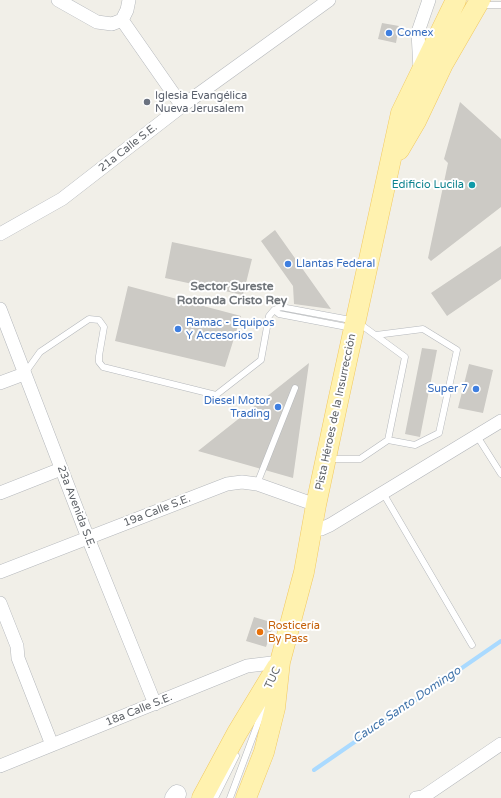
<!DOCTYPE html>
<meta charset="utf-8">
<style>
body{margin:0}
canvas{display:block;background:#f1efe8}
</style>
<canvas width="501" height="798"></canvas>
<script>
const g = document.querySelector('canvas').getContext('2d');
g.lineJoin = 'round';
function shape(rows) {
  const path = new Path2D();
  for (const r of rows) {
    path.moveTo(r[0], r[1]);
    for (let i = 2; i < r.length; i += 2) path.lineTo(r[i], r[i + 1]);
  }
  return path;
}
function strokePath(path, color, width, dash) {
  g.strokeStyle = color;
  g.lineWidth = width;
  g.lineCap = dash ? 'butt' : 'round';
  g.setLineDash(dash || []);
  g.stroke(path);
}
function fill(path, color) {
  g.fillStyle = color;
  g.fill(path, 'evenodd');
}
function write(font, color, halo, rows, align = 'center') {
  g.font = font + ' "Varela Round",sans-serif';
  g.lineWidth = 4;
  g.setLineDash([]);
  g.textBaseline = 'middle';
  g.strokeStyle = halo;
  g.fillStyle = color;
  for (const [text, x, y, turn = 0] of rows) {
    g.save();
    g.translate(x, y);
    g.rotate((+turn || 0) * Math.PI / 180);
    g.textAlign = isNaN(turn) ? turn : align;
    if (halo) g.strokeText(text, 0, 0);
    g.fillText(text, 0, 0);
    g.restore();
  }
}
strokePath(shape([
 [314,770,501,641]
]), '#aadaff', 4);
fill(shape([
 [382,23,399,26,396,43,378,39],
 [460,102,501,139,501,207,431,261,428,258,448,163,444,159],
 [275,230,331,309,294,304,293,286,261,241],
 [172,242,252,259,243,295,165,278],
 [501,246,501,279,447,316,431,293],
 [128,286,241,316,225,367,115,341],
 [422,348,437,350,420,437,405,434],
 [309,363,293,478,198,451],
 [469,364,493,370,483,413,458,408],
 [254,617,274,623,266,647,246,641]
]), '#cccac5');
const lane = shape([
 [482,5,501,5],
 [274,310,279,314,352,328],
 [376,335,423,329,457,350,439,433,415,445,388,440],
 [25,373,40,352,89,319,99,320,104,327,99,356,99,362,103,367,216,395,261,360,269,316,274,310,281,307,356,321,405,357,388,440,360,459,329,459],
 [477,436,501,474],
 [257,484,295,388],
 [383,493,472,645],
 [215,798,236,756],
 [230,798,265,704]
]);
const street = shape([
 [58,0,97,22,112,24,122,20],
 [122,20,182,106],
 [122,20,127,10,129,0],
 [420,70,418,32,429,0],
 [0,234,62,199,182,106,329,0],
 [0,309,88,538,155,704],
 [0,383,24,374],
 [0,493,61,469],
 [311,528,321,529,330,525,501,421],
 [0,572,227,484,242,482,257,484,316,505],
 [0,603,17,646,18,658,52,745],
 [0,766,247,666,280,662],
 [416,798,423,797,501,744]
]);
const secondary = shape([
 [174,798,177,794]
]);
const primary = shape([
 [399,150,416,121,443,64,480,0],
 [202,798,237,733,277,667],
 [246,798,264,752,275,708,280,662,304,572,316,505,337,406,401,113,456,0]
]);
strokePath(lane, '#b5b8bc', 7);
strokePath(street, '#b5b8bc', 14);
strokePath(secondary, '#b6babf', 19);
strokePath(primary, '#f2c960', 21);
strokePath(lane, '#fff', 6);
strokePath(street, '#fff', 13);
strokePath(secondary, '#fff', 18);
strokePath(primary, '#fff2af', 20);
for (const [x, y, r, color] of [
 [389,33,4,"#3f7fe0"],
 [147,102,4,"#6b7280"],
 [472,185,4,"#0f9aa8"],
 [288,264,4,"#3f7fe0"],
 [178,329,4,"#3f7fe0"],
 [476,389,4,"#3f7fe0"],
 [278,407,4,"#3f7fe0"],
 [260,632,4,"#e8710a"]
]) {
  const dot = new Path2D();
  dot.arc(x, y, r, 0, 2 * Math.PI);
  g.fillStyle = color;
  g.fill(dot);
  strokePath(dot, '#fff', 1.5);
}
write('11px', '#366cbe', '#fff', [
 ["Comex",397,33],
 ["Llantas Federal",296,264],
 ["Ramac - Equipos",186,323],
 ["Y Accesorios",186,336],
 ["Super 7",468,389,"right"],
 ["Diesel Motor",270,401,"right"],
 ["Trading",270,414,"right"]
], 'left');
write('11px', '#5b616d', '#fff', [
 ["Iglesia Evangélica",155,96],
 ["Nueva Jerusalem",155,109]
], 'left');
write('11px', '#5f6368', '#fff', [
 ["21a Calle S.E.",128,148,-38],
 ["Pista Héroes de la Insurrección",336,412,-78],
 ["23a Avenida S.E.",76,507,69],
 ["19a Calle S.E.",157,511,-21],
 ["TUC",273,678,-65],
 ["18a Calle S.E.",139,710,-22]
]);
write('11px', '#0d838f', '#fff', [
 ["Edificio Lucila",464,185]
], 'right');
write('11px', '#c56008', '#fff', [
 ["Rosticería",268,626],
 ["By Pass",268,639]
], 'left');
write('bold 12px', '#70757a', '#fff', [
 ["Sector Sureste",232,287],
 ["Rotonda Cristo Rey",232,301]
]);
write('italic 12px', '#4174aa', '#fff', [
 ["Cauce Santo Domingo",407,705,-34]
]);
</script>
